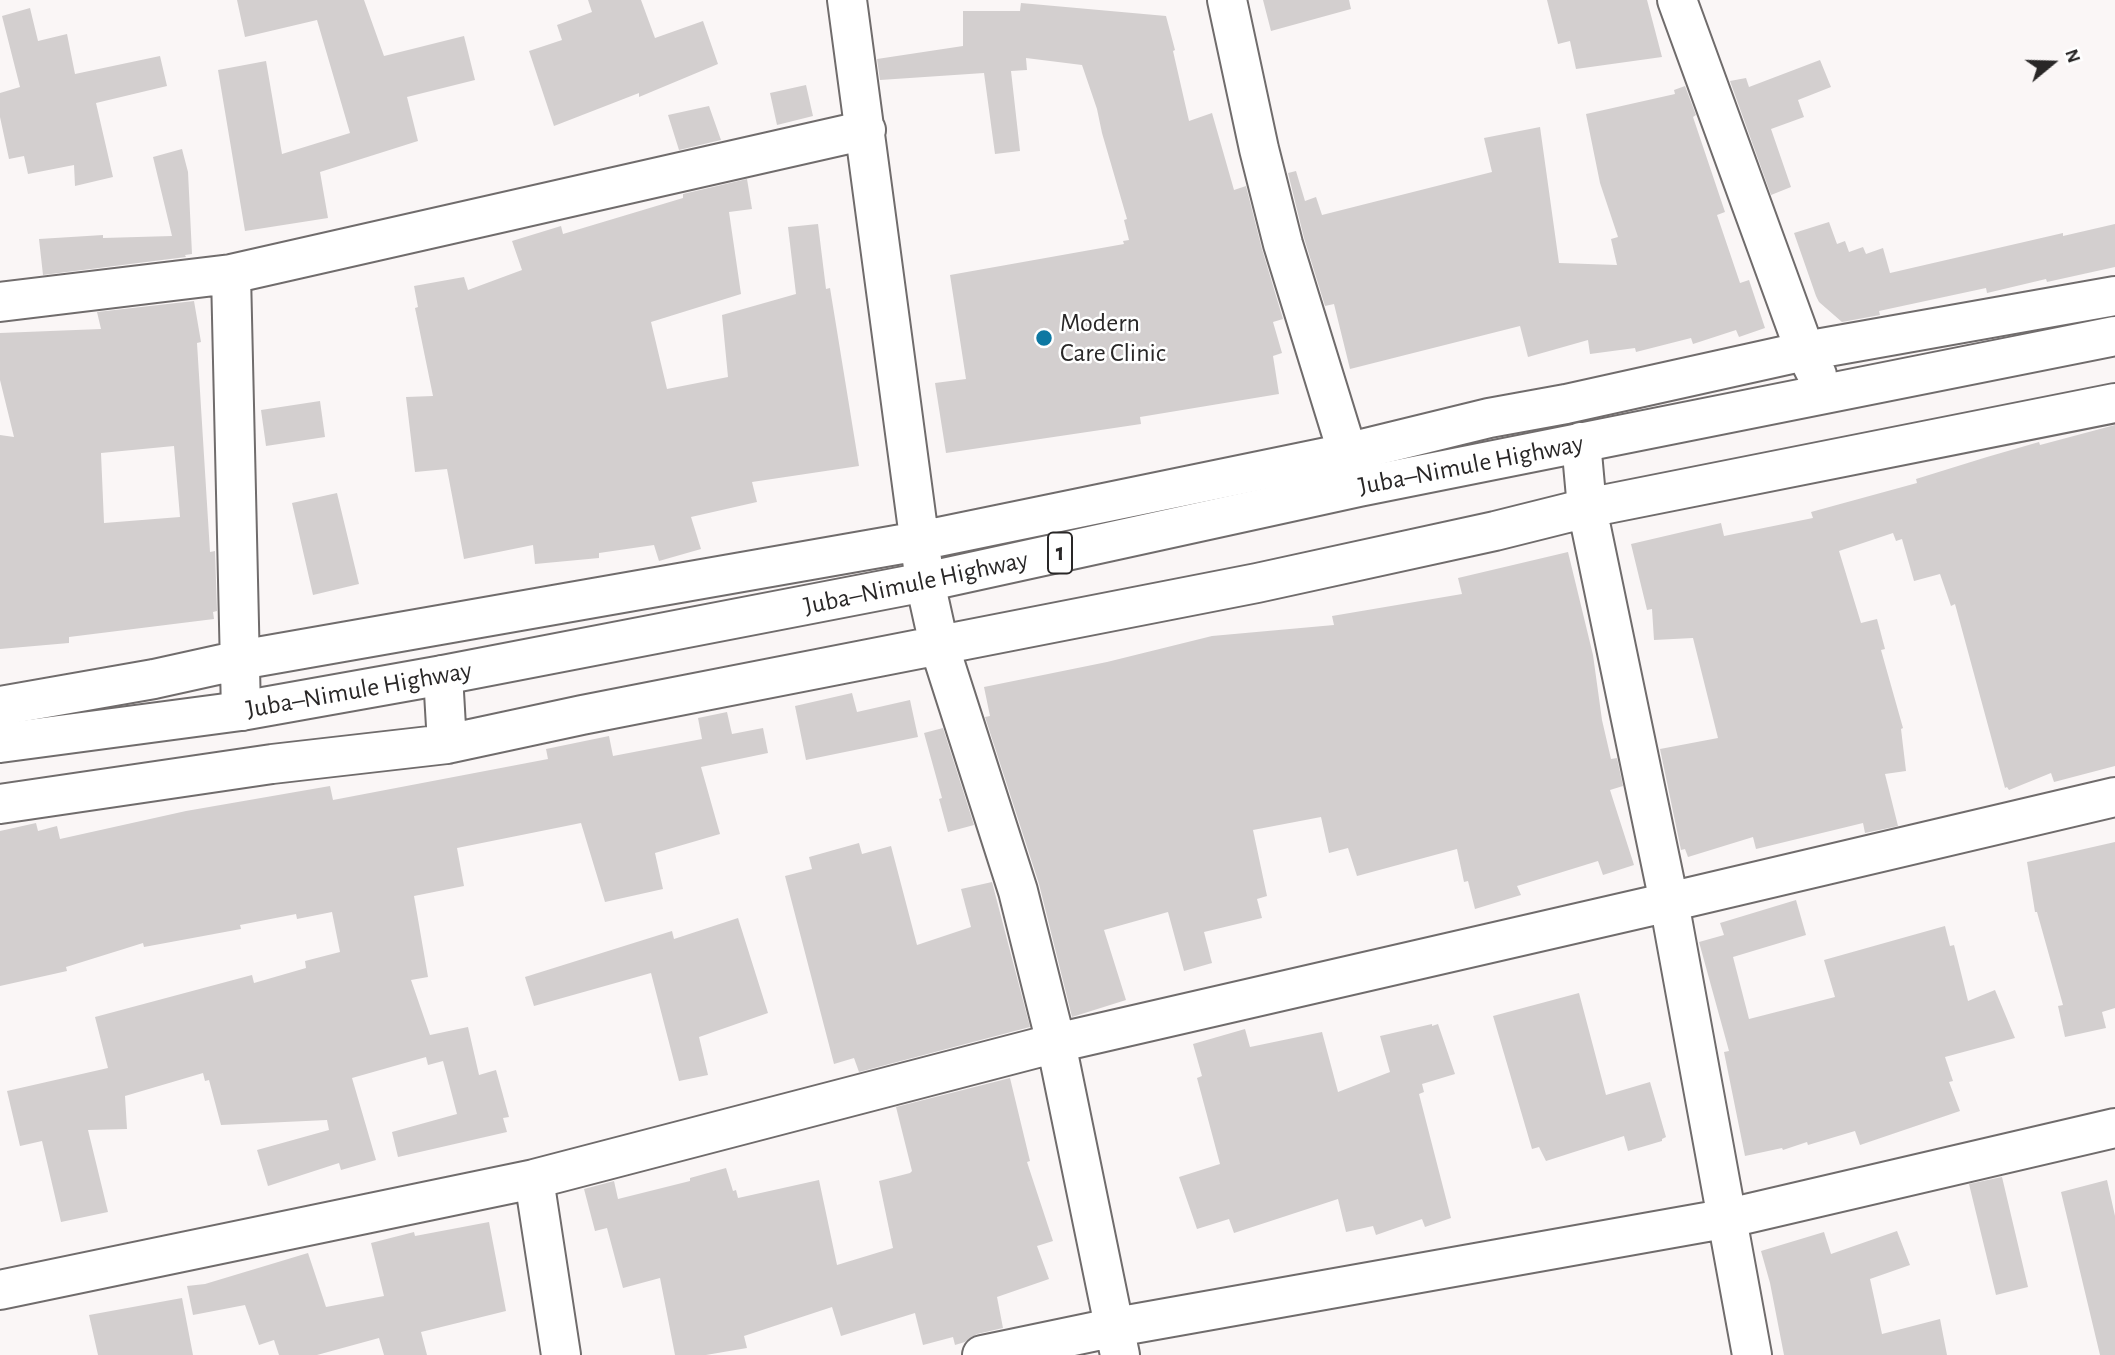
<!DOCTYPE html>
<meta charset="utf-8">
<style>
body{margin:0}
#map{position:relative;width:2115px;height:1355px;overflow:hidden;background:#faf6f6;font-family:"Alegreya Sans",sans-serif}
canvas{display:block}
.north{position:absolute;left:2017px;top:28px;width:70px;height:70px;-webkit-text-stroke:5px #fff;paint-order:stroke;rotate:71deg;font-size:19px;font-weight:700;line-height:28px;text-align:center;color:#292727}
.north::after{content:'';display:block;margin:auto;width:24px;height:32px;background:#292727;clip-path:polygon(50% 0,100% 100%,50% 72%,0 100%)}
</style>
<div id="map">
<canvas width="2115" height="1355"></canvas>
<div class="north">N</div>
</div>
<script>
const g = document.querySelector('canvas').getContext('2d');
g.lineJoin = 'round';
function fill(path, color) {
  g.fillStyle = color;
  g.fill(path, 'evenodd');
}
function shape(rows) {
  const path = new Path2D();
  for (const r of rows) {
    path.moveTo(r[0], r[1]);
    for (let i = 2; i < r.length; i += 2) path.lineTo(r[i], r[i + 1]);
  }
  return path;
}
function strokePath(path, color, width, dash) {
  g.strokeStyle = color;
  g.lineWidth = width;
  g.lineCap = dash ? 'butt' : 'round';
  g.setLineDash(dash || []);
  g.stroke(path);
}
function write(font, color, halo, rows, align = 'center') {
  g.font = font + ' "Alegreya Sans",sans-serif';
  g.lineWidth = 5;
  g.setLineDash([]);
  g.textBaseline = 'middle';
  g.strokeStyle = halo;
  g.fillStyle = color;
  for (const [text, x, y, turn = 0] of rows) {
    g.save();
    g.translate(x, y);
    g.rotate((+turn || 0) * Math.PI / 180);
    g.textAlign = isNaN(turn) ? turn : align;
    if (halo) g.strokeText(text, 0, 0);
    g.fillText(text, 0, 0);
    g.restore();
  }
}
fill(shape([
 [237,0,364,0,384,56,464,36,475,80,407,97,418,141,320,172,328,218,245,231,218,70,266,61,282,154,350,133,317,20,245,37],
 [588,0,641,0,655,38,703,21,718,64,639,97,639,93,554,126,529,51,562,40,557,25,592,12],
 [1263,0,1349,0,1351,9,1271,31],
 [1547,0,1647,0,1662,57,1576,69,1570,41,1558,44],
 [1021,3,1166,16,1175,50,1173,51,1189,121,1212,113,1234,190,1246,186,1262,249,1283,319,1273,322,1282,353,1273,356,1279,394,1140,417,1141,424,946,453,935,383,966,379,950,275,1124,244,1123,241,1129,240,1124,220,1127,219,1102,133,1097,109,1082,65,1026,58,1027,70,1011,71,1020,151,995,154,984,73,880,80,877,59,963,46,963,11,1020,11],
 [30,8,38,41,67,34,75,74,160,56,167,86,96,103,113,177,75,186,74,165,28,174,24,156,9,159,0,117,0,93,20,87,2,16],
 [1820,60,1831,87,1798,100,1804,117,1771,129,1791,187,1771,195,1730,81,1746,78,1749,87],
 [806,85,813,116,777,125,770,93],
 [1685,86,1696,115,1693,117,1725,212,1717,215,1740,283,1749,280,1765,328,1739,337,1736,330,1693,344,1691,338,1636,352,1635,348,1590,354,1588,340,1528,357,1520,326,1350,369,1334,304,1325,306,1304,238,1288,173,1296,171,1305,201,1316,197,1322,215,1492,172,1484,138,1540,127,1559,263,1617,265,1611,239,1618,237,1600,183,1586,114,1675,94,1674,90],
 [709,106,721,140,679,150,668,115],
 [182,149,188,172,192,254,185,255,186,257,43,275,39,239,103,235,103,238,172,236,153,157],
 [747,179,752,209,729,212,741,294,651,322,667,389,728,377,722,315,796,294,788,227,818,224,826,289,830,288,859,466,752,482,757,502,691,517,701,549,659,561,654,545,599,553,599,558,535,564,533,545,464,559,447,469,415,472,406,397,433,396,415,308,418,307,414,286,464,277,468,290,522,270,512,241,561,226,563,234,683,198,683,194],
 [1829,222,1837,244,1845,241,1849,252,1863,247,1866,254,1883,248,1890,273,2063,233,2063,236,2115,224,2115,267,2047,282,2046,279,1987,293,1986,288,1879,311,1880,315,1842,322,1819,302,1816,296,1794,233],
 [194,301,201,342,197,343,210,552,215,551,217,611,213,612,214,619,69,637,69,643,0,649,0,435,14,437,0,380,0,333,101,329,97,312],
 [174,446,180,517,104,523,101,453],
 [320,401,325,437,266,446,261,410],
 [2115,425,2115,766,2054,782,2051,773,2009,790,2007,787,2005,788,1955,604,1951,606,1940,574,1914,581,1902,539,1896,541,1893,533,1839,551,1861,623,1877,619,1885,649,1881,650,1903,728,1901,729,1906,771,1885,774,1898,826,1865,833,1863,823,1756,849,1753,837,1688,857,1685,849,1681,850,1660,749,1718,738,1693,638,1654,640,1652,609,1647,610,1631,544,1721,523,1724,536,1813,518,1811,512,1917,483,1916,479,1987,457,2039,442,2040,445],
 [337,493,359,584,313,595,292,503],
 [1568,552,1593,655,1602,720,1611,759,1617,758,1623,786,1610,790,1634,865,1603,875,1598,861,1517,886,1521,895,1475,909,1468,881,1464,882,1457,849,1357,876,1348,848,1329,853,1321,817,1253,830,1267,896,1257,899,1262,918,1204,932,1212,963,1184,971,1168,912,1104,930,1126,1000,1072,1017,1039,884,985,717,990,716,984,687,1107,662,1212,636,1334,625,1332,616,1462,594,1458,578],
 [852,693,857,712,910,700,918,737,806,760,795,706],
 [727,712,732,734,763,728,768,753,701,767,720,834,655,853,663,889,605,902,581,823,457,848,464,886,414,896,428,977,411,980,430,1035,468,1027,479,1075,496,1070,509,1117,503,1118,507,1132,398,1157,392,1132,457,1114,443,1061,428,1065,426,1057,352,1078,376,1160,341,1170,339,1163,268,1186,257,1150,329,1130,327,1120,221,1125,209,1080,205,1081,203,1073,125,1096,127,1129,88,1130,108,1212,61,1222,42,1141,20,1146,7,1091,108,1068,95,1017,252,975,254,983,306,968,305,961,340,952,332,912,297,919,296,914,240,925,241,929,144,947,143,943,66,967,67,971,0,986,0,831,36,823,38,831,57,826,60,839,186,811,330,786,333,800,548,759,546,749,609,736,613,756,702,739,698,718],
 [943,728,974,825,948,832,939,799,942,798,924,733],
 [2115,842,2115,1008,2102,1012,2106,1028,2065,1037,2058,1006,2063,1005,2037,912,2035,912,2027,862],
 [859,843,862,854,891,846,917,945,971,927,961,889,992,882,1030,1027,859,1072,854,1058,834,1064,785,876,812,869,809,857],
 [1796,900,1806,935,1733,957,1749,1019,1835,997,1824,960,1945,926,1950,946,1954,945,1968,1001,1995,990,2015,1038,1945,1057,1953,1081,1949,1082,1960,1111,1860,1145,1855,1131,1808,1145,1807,1142,1783,1150,1782,1148,1745,1156,1724,1052,1729,1051,1699,942,1724,935,1720,923],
 [738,918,768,1013,699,1037,708,1075,679,1081,651,973,534,1006,525,977,672,931,674,939],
 [1579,993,1606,1095,1650,1082,1666,1137,1662,1139,1662,1141,1628,1151,1624,1136,1546,1161,1539,1147,1532,1149,1493,1016],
 [1432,1024,1432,1026,1438,1024,1455,1074,1422,1084,1424,1092,1419,1094,1451,1218,1425,1227,1422,1219,1376,1235,1373,1226,1346,1232,1338,1199,1234,1233,1229,1219,1197,1229,1179,1177,1220,1164,1197,1078,1202,1076,1193,1044,1245,1029,1250,1047,1322,1032,1338,1092,1390,1072,1380,1036],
 [1010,1078,1030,1161,1027,1162,1053,1241,1037,1246,1049,1279,997,1297,1003,1328,977,1334,965,1342,955,1345,953,1337,923,1345,915,1313,841,1336,832,1307,744,1336,747,1348,706,1355,675,1355,660,1278,623,1288,607,1228,595,1231,584,1189,614,1181,618,1199,690,1181,690,1178,726,1168,733,1191,736,1190,738,1198,819,1180,837,1265,893,1248,879,1181,910,1173,912,1171,896,1107],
 [2002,1177,2028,1287,1996,1295,1969,1184],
 [2107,1180,2115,1216,2115,1355,2100,1355,2061,1192],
 [489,1222,506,1311,421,1332,427,1355,384,1355,379,1338,317,1355,279,1355,274,1340,259,1345,245,1305,193,1315,187,1286,205,1284,308,1253,326,1307,384,1296,371,1243,414,1232,415,1236],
 [1897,1231,1910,1265,1870,1279,1882,1334,1940,1319,1947,1355,1784,1355,1770,1283,1761,1251,1824,1232,1831,1254],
 [182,1298,193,1355,98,1355,89,1315]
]), '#d3cfcf');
const street = shape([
 [847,0,925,582,939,645,1018,891,1056,1043,1120,1355],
 [1227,0,1259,149,1283,244,1355,477],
 [1677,0,1805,351,1817,375],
 [231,274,241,711],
 [0,302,231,274,866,130],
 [1581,442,1587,508,1669,902,1752,1355],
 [443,675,447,744],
 [0,706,154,679,240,660,919,541,1346,453,1489,418,1566,404,1805,351,2115,296],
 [0,804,272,764,447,744,582,715,1257,583,1495,531,1587,508,2115,403],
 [534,1179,561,1355],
 [0,1290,534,1179,1056,1043,1669,902,2115,797],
 [982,1355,1116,1327,1729,1218,2115,1128]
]);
const primary = shape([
 [0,743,241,711,443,675,925,582,1359,487,2115,336]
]);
strokePath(street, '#706c6c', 42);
strokePath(primary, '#706c6c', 42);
strokePath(street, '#fff', 38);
strokePath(primary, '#fff', 38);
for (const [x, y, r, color] of [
 [1044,338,9,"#0d78a2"]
]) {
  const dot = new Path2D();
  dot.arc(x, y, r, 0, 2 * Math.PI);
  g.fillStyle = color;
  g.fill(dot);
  strokePath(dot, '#fff', 2.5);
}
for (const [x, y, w] of [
 [1060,553,24]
]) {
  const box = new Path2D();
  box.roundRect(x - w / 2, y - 20.5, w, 41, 5);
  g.fillStyle = '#fff';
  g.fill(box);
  strokePath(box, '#292727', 2);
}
write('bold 24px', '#292727', null, [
 ["1",1060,553]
]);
write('26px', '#292727', '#fff', [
 ["Modern",1060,323],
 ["Care Clinic",1060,353]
], 'left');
write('26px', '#292727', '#fff', [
 ["Juba–Nimule Highway",1471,465,-11],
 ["Juba–Nimule Highway",916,583,-12],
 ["Juba–Nimule Highway",359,690,-10]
]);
</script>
